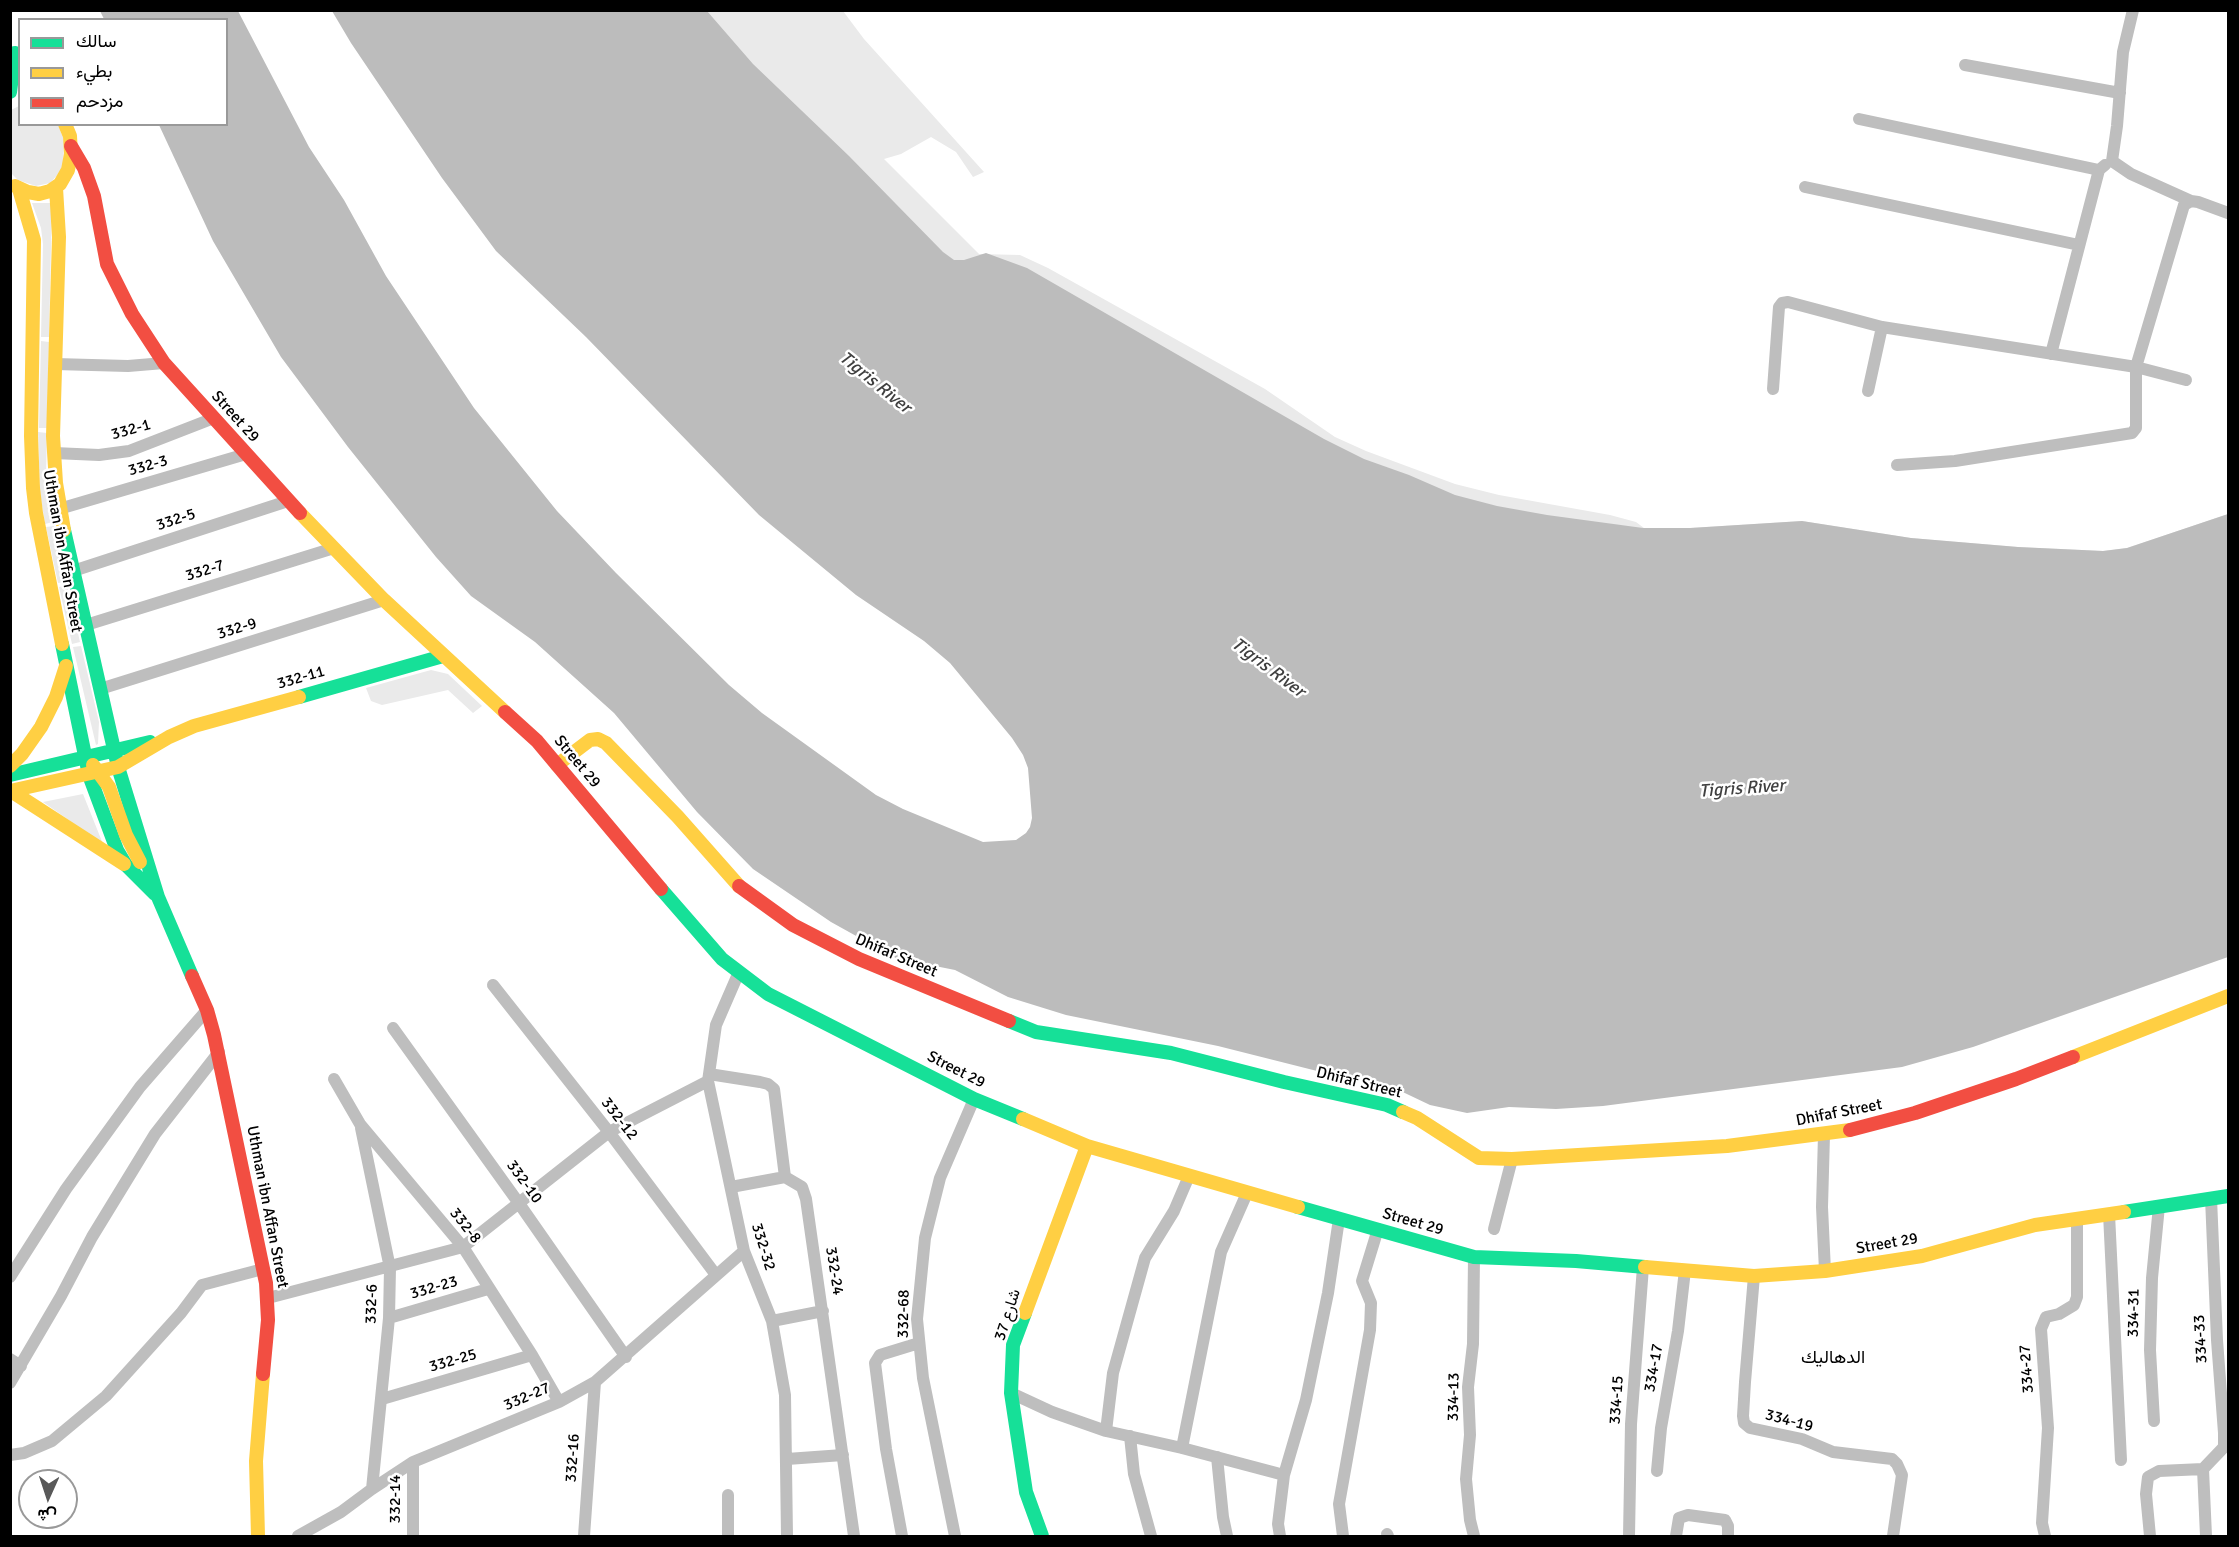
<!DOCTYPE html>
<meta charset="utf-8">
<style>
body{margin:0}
#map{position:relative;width:2239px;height:1547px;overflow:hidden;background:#fff;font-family:Signika,Vazirmatn,sans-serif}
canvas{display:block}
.frame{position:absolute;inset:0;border:12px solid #000;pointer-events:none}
.legend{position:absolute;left:18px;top:18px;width:210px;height:108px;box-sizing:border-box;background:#fff;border:2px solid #999;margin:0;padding:8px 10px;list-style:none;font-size:18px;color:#000}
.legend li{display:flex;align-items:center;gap:12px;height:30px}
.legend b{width:30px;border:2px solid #999}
.north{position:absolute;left:18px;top:1469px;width:60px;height:60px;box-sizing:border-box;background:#fff;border:2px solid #999;border-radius:50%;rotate:183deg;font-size:16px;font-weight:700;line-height:24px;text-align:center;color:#000}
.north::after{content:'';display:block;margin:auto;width:21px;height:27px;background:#595959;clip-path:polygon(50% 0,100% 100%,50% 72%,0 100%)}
</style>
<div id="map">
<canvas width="2239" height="1547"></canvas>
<div class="frame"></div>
<ul class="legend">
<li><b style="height:8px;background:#16e098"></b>سالك</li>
<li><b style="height:8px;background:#ffcf43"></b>بطيء</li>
<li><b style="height:8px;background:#f24e42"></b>مزدحم</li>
</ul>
<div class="north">ش</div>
</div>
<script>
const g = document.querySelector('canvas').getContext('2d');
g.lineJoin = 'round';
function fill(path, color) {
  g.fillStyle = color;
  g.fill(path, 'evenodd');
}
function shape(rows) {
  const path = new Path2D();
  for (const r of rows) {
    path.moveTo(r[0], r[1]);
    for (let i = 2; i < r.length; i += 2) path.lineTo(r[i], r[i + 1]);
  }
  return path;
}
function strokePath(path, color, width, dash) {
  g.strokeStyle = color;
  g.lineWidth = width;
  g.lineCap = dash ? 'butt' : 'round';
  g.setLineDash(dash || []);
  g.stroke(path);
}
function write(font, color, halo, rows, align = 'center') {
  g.font = font + ' Signika,Vazirmatn,sans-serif';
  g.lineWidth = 5;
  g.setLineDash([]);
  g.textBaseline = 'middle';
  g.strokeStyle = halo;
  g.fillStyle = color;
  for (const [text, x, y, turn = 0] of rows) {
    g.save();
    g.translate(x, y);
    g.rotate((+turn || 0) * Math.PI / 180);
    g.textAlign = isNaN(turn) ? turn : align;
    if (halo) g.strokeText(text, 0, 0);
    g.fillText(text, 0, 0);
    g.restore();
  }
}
fill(shape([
 [688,11,843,11,864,39,984,172,973,177,956,152,931,137,901,154,884,159,979,254,1020,255,1048,268,1265,389,1335,437,1366,451,1455,484,1499,495,1610,515,1636,522,1644,528,1690,528,1802,521,1911,538,2018,547,2103,551,2127,548,2228,514,2145,555,1637,553,1395,477,971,281],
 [19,106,20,124,58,125,64,140,63,169,50,183,36,186,18,180,11,173,11,110],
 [32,203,52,203,49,337,41,337,43,244,41,228],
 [41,341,49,342,47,428,39,428],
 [38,432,47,433,46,475,53,522,45,524,40,493],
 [54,526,66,582,58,583,46,527],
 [67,585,80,642,72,644,59,587],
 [81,646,99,722,98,744,96,745,73,647],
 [431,670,448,674,482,706,473,713,448,690,382,705,371,701,366,688],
 [83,794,103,844,43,802]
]), '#eaeaea');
fill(shape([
 [100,11,238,11,309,147,344,200,386,276,474,408,557,511,616,573,729,685,762,713,876,795,903,809,983,842,1016,840,1026,833,1030,827,1032,818,1028,768,1023,755,1012,738,950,663,924,641,856,595,759,515,586,337,496,251,442,178,351,43,332,11,707,11,753,64,849,156,943,252,954,260,964,260,986,253,1027,268,1324,439,1364,459,1409,475,1455,495,1497,506,1547,515,1643,528,1690,528,1802,521,1911,538,2018,547,2103,551,2127,548,2228,514,2228,957,1973,1047,1902,1067,1603,1106,1556,1109,1509,1107,1467,1113,1430,1105,1388,1085,1369,1080,1325,1073,1218,1046,1066,1015,1008,997,955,970,935,966,919,969,912,967,831,922,753,869,697,812,614,713,535,642,471,596,436,557,348,447,281,357,213,241,159,125,226,124,226,20,104,19]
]), '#bcbcbc');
strokePath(shape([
 [2133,10,2123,52,2117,126,2112,161,2131,174,2191,201],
 [1965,65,2120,93],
 [1859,119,2099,170],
 [1805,187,2079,245],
 [2051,354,2099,170,2105,165],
 [55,364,128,366,164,363],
 [1773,389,1779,307,1782,303,1788,302,1882,327,2136,367,2186,380],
 [1868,391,1882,327],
 [54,453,99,455,129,451,214,418],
 [1897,465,1955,461,2132,433,2136,428,2136,367,2184,205,2191,201,2198,202,2228,213],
 [59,509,246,454],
 [73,571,288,501],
 [86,625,334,548],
 [100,689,384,600],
 [739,972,716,1025,708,1081,744,1251,772,1321,785,1395,787,1536],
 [493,985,609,1132,716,1275],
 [393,1028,518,1202,626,1357],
 [709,1074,760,1082,768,1084,774,1089,785,1177,802,1187,806,1199,854,1536],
 [334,1079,360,1124,463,1247,532,1355,559,1402],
 [361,1128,390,1268,389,1318,372,1489],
 [1824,1135,1822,1207,1825,1271],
 [731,1187,785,1177],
 [2109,1214,2121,1460],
 [1494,1229,1512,1159],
 [1474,1257,1473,1344,1468,1387,1470,1435,1466,1479,1470,1520,1474,1536],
 [1754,1276,1745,1382,1743,1416,1744,1423,1750,1428,1802,1439,1833,1452,1892,1459,1897,1464,1902,1475,1893,1536],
 [10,1277,66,1189,140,1087,207,1010],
 [268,1298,463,1247,609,1132,708,1081],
 [389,1318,488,1289],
 [772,1321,823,1311],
 [10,1359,21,1366],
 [10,1383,61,1296,92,1237,155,1134,219,1052],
 [1011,1393,1052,1412,1106,1431,1182,1448,1284,1475],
 [382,1399,532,1355],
 [2154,1421,2150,1350,2152,1278,2159,1206],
 [1106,1431,1113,1373,1145,1258,1174,1211,1189,1176],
 [1130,1436,1134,1474,1151,1536],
 [1182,1448,1221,1252,1247,1193],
 [10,1455,24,1453,52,1441,106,1396,181,1313,202,1285,263,1269],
 [1217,1457,1223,1517,1227,1536],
 [787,1459,843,1455],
 [413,1462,413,1536],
 [2203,1469,2224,1447,2224,1433,2217,1340,2211,1198],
 [2203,1469,2206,1536],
 [1657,1471,1661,1428,1678,1331,1685,1270],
 [728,1495,728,1536],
 [1387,1534,1388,1536],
 [298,1536,341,1512,372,1489,413,1462,559,1402,595,1382,744,1251],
 [584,1536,595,1382],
 [902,1536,886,1449,875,1363,880,1355,919,1343],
 [955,1536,923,1378,917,1319,925,1238,940,1178,974,1099],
 [1280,1536,1278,1524,1284,1475,1306,1400,1328,1293,1339,1219],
 [1343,1536,1339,1504,1370,1330,1371,1303,1362,1281,1378,1229],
 [1629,1536,1631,1424,1643,1267],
 [1676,1536,1679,1518,1688,1515,1725,1520,1728,1526,1728,1536],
 [2045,1536,2042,1523,2048,1428,2041,1329,2046,1317,2059,1314,2074,1305,2077,1297,2077,1219],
 [2150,1536,2146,1494,2148,1477,2159,1471,2203,1469]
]), '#bebebe', 12);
strokePath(shape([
 [10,92,15,53],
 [64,530,118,767,158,897,192,976],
 [62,644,89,775,117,850,126,865,155,894],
 [299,697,443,656],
 [10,775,150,742],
 [661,889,722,959,768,994,974,1099,1023,1119],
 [1009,1021,1036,1032,1171,1053,1284,1082,1387,1105,1403,1112],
 [1298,1207,1474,1257,1576,1261,1645,1267],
 [2124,1212,2228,1196],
 [1025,1313,1013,1345,1011,1393,1026,1492,1042,1536]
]), '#16e098', 14);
strokePath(shape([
 [15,186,28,192,39,194,50,191,60,184,68,170,71,154,70,136,65,124],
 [56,188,59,237,53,436,56,483,64,530],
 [19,189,34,240,31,436,33,488,36,513,62,644],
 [300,513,384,600,505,712],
 [93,765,109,787,126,835,140,862],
 [557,765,590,740,598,739,606,743,678,817,739,886],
 [10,766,22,754,41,727,56,697,66,666],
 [10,791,118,767,169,737,194,726,299,697],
 [11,791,124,864],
 [2073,1057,2228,996],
 [1403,1112,1417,1118,1479,1158,1512,1159,1727,1146,1850,1130],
 [1023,1119,1087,1146,1298,1207],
 [1645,1267,1754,1276,1825,1271,1922,1256,2035,1225,2124,1212],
 [1025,1313,1087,1146],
 [258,1536,256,1461,263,1374]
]), '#ffcf43', 14);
strokePath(shape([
 [71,146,84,168,94,196,107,264,132,314,164,363,300,513],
 [505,712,537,741,661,889],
 [739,886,793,925,859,959,1009,1021],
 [192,976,207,1010,214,1035,266,1283,268,1320,263,1374],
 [1850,1130,1915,1113,2016,1079,2073,1057]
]), '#f24e42', 14);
write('16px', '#000', '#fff', [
 ["Street 29",235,417,48],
 ["332-1",131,430,-16],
 ["332-3",148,466,-16],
 ["332-5",176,520,-18],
 ["Uthman ibn Affan Street",62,551,80],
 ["332-7",205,571,-17],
 ["332-9",237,629,-17],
 ["332-11",301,678,-16],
 ["Street 29",577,762,50],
 ["Dhifaf Street",896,956,23],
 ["Street 29",956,1070,27],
 ["Dhifaf Street",1359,1083,14],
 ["Dhifaf Street",1839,1113,-11],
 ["332-12",619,1119,52],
 ["332-10",524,1182,54],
 ["Uthman ibn Affan Street",267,1207,79],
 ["Street 29",1413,1222,16],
 ["332-8",465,1226,52],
 ["Street 29",1887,1244,-10],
 ["332-32",763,1247,73],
 ["332-24",834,1271,81],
 ["332-23",434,1288,-16],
 ["332-6",372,1304,-88],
 ["334-31",2134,1313,-89],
 ["332-68",904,1314,-89],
 ["شارع 37",1008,1315,-72],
 ["334-33",2201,1339,-93],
 ["332-25",453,1361,-16],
 ["334-17",1654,1368,-80],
 ["334-27",2027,1369,-94],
 ["332-27",527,1397,-23],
 ["334-13",1454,1397,-89],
 ["334-15",1617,1400,-86],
 ["334-19",1789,1421,15],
 ["332-16",573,1458,-86],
 ["332-14",396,1499,-90]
]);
write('italic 18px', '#404040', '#fff', [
 ["Tigris River",875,383,39],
 ["Tigris River",1268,668,37],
 ["Tigris River",1742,789,-4]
]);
write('18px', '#000', '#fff', [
 ["الدهاليك",1833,1358]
]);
</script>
